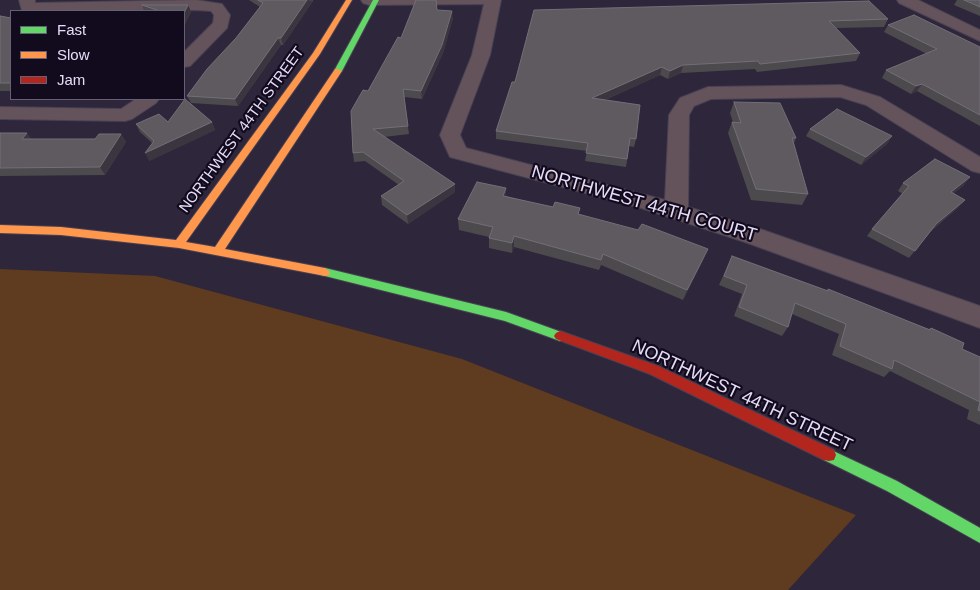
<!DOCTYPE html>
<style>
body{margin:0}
#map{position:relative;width:980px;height:590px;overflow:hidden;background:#2e263b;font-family:Arial,sans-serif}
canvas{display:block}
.legend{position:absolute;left:10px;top:10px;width:175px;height:90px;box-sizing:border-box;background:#120b1d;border:1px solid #665f75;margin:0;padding:6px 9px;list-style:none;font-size:15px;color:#e5ddf8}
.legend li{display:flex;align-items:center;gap:10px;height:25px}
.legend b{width:25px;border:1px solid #665f75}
</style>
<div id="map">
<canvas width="980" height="590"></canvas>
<ul class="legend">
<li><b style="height:6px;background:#63d668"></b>Fast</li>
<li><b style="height:6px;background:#ff974d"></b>Slow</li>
<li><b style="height:6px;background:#b3261e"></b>Jam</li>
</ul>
</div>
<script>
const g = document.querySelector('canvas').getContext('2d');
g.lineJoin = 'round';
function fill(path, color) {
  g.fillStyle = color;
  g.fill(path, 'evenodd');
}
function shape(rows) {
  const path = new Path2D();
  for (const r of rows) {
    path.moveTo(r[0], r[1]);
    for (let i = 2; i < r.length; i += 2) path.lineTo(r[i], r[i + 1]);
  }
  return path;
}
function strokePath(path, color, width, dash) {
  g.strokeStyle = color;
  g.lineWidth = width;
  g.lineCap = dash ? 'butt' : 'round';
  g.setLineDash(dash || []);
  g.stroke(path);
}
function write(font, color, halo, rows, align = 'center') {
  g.font = font + ' Arial,sans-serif';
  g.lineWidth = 4.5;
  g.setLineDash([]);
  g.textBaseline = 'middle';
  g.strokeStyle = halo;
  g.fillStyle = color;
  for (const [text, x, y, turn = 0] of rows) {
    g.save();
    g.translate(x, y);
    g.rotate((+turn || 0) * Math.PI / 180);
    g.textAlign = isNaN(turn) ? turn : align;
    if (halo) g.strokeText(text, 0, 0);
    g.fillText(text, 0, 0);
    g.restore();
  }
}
fill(shape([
 [0,269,155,276,462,359,856,515,788,590,0,590]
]), '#5f3b1f');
const street = shape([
 [19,0,35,0,35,3,196,0,222,4,230,15,227,28,190,66,184,67,184,52,213,23,214,15,211,11,196,10,22,11,19,0],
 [361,0,501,0,490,55,460,135,466,148,665,200,669,115,680,98,708,87,841,85,880,97,980,157,980,173,972,171,866,105,840,97,711,99,694,106,689,115,688,207,763,230,980,306,980,328,745,242,641,208,450,157,440,135,472,55,484,4,369,5,363,3,361,0],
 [897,0,918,0,980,30,980,41,899,3,897,0],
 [136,99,159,99,156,103,132,119,125,121,0,119,0,107,121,109,136,99]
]);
const fast = shape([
 [373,0,379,0,342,71,335,73,334,71,373,0],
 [325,268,506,312,564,333,566,336,564,339,560,341,505,321,321,275,320,272,325,268],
 [829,449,897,481,980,528,980,543,887,491,824,460,822,455,824,450,829,449]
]);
const slow = shape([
 [346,0,352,0,320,54,186,242,215,247,335,69,338,69,342,71,225,249,325,268,330,272,329,275,325,276,179,248,61,235,0,233,0,225,61,227,176,240,313,53,346,0]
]);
const jam = shape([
 [560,331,658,366,834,450,836,455,834,460,829,461,824,460,650,374,556,339,554,336,556,333,560,331]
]);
strokePath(street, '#484154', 2);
strokePath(fast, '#484154', 2);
strokePath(slow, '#484154', 2);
strokePath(jam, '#484154', 2);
fill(street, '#64535b');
fill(fast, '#63d668');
fill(slow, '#ff974d');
fill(jam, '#b3261e');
fill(shape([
 [249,0,313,0,313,1,283,45,281,45,238,106,191,103,187,96,236,38,260,7],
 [957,0,980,0,980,16,954,5],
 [142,5,188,5,191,12,184,26,184,11,144,11],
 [437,10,453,18,443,53,422,99,404,97,409,134,384,137,455,184,455,192,408,224,382,205,381,196,399,185,365,161,354,162,353,153,368,91],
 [534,10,888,19,884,27,836,28,860,53,856,61,757,72,755,69,681,73,668,79,660,75,605,100,636,139,634,147,629,146,626,167,585,161,587,151,496,139,496,131,515,82],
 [0,16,11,18,11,91,0,91],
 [888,25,980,47,980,126,917,91,911,94,882,78,886,70,927,54,884,32],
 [734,102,796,138,794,143,808,194,802,205,751,200,728,133,732,122,733,122,730,113],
 [168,122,212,122,215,130,149,161,152,143,140,132,136,124],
 [810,129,892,136,887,144,861,165,806,136],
 [0,133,27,133,31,139,95,139,121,134,126,142,105,175,0,176],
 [903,183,964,185,954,193,959,207,931,231,909,258,867,236,872,229,903,194,898,191],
 [506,196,579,214,703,260,683,300,601,265,599,270,514,247,512,253,489,248,489,237,459,230,458,219],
 [732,256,929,329,931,328,962,349,980,357,980,425,967,419,969,410,890,371,884,377,832,355,839,334,792,314,788,327,782,336,734,316,742,294,719,285]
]), '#4d4a4e');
fill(shape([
 [307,0,313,1,283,45,281,38],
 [188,5,191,12,184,26,184,13],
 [452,11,453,18,443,53,422,99,421,91],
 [278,38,281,45,238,106,235,99],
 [683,65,681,73,668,79,670,71],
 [662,67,660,75,591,106,592,98],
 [922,84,917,91,911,94,916,86],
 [212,122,215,130,149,161,145,153],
 [27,133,32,141,22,139],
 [121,134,126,142,105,175,100,167],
 [892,136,887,144,861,165,866,157],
 [970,177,964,185,945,200,951,192],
 [455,184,455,192,408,224,407,215],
 [506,188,506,199,503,196],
 [965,200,959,207,930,231,936,224],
 [514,236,514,247,512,253,512,243],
 [708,249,703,260,683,300,687,290]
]), '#3a353f');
const building = shape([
 [258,0,307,0,281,38,278,38,235,99,187,96,207,69,236,38,263,3,258,0],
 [416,0,436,0,437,10,452,11,442,45,421,91,403,89,408,126,373,129,455,184,407,215,381,196,404,181,363,152,353,153,351,111,363,90,368,91,398,37,401,38,416,0],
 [964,0,980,0,980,7,964,0],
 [869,1,888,19,829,21,860,53,760,64,758,61,683,65,670,71,662,67,592,98,640,105,636,139,630,138,627,159,586,153,588,143,496,131,512,82,515,82,534,10,869,1],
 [142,5,188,5,184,13,184,11,160,11,142,5],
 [914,15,980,47,980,115,922,84,916,86,886,70,937,49,888,25,914,15],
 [0,16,11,18,11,83,0,83,0,16],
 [185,99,212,122,145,153,154,141,136,124,159,114,168,122,185,99],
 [734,102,780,103,796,138,792,138,808,194,756,189,732,122,741,123,734,102],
 [837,109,892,136,866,157,810,129,837,109],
 [0,133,27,133,22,139,95,139,99,134,121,134,100,167,0,168,0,133],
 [935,159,970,177,951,192,965,200,936,224,915,251,872,229,909,186,903,183,935,159],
 [477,182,506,188,503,196,553,207,555,202,580,208,578,214,638,230,642,224,708,249,687,290,603,254,601,260,514,236,512,243,489,238,493,227,458,219,477,182],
 [732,256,828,291,828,289,930,330,931,328,964,343,962,349,980,357,980,411,978,410,980,402,894,360,892,369,840,346,846,324,795,303,788,327,739,307,747,285,724,276,732,256]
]);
fill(building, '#5e5a60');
strokePath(building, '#736e78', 1);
write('15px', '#e5ddf8', '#120b1d', [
 ["NORTHWEST 44TH STREET",242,130,-54]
]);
write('18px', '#e5ddf8', '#120b1d', [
 ["NORTHWEST 44TH COURT",644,204,16],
 ["NORTHWEST 44TH STREET",742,396,25]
]);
</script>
